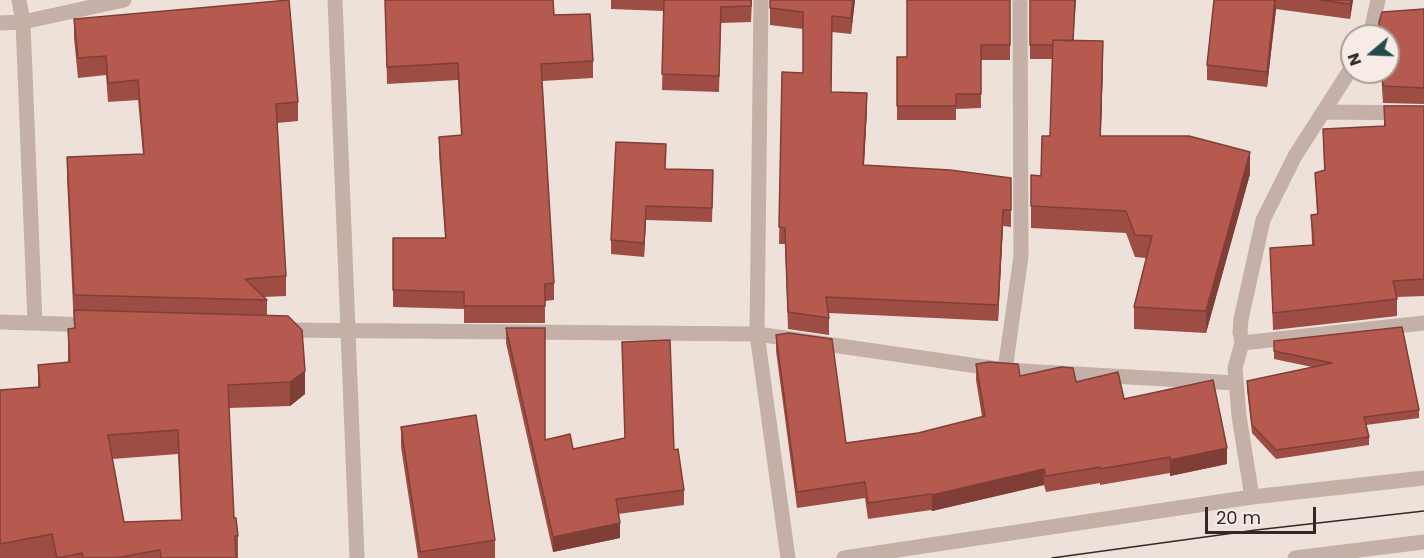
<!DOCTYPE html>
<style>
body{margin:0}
#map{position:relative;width:1424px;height:558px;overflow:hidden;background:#ede1da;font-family:Poppins,sans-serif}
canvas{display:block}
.north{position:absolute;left:1340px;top:24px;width:60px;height:60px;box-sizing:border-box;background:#f6ece5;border:2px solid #a79e99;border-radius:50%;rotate:251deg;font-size:16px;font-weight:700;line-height:24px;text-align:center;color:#312927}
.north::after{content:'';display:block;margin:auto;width:21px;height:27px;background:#224d4a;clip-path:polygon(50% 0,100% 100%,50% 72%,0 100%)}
.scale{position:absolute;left:1205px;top:507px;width:111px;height:27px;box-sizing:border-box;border:3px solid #312927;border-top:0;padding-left:8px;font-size:18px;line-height:21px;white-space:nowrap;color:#312927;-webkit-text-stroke:4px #f6ece5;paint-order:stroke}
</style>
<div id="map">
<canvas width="1424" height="558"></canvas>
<div class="north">N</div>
<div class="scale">20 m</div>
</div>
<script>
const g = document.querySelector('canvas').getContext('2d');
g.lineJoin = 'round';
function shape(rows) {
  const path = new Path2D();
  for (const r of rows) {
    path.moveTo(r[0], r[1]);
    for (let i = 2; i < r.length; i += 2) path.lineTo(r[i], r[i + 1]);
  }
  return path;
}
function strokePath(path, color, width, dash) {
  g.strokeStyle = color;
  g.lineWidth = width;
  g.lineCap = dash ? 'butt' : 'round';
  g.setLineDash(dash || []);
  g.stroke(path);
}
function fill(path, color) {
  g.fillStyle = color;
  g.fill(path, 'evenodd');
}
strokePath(shape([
 [19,0,23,22,35,323],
 [761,0,757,334,788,558],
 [0,23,23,22,124,0],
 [1370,36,1378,0],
 [1325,112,1424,113],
 [0,322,93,325],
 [282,330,757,334,1005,370,1236,383],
 [1242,343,1424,323],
 [1005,370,1021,256,1020,0],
 [1252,497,1239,416,1235,368,1242,343,1240,332,1241,319,1263,220,1295,156,1352,67],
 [844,558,1252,497,1424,478],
 [1295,558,1424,542]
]), '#c4b0a7', 15);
strokePath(shape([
 [335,0,357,558]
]), '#c4b0a7', 15);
strokePath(shape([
 [1052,558,1256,530,1424,511]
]), '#312927', 1.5);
fill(shape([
 [385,0,553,0,554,15,593,61,593,78,542,81,554,283,554,300,545,301,545,323,464,323,464,309,393,307,393,238,445,238,439,154,439,137,461,136,458,80,387,84],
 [611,0,752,0,751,22,721,23,719,92,662,90,664,11,611,9],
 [770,0,855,0,851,34,832,32,831,92,867,109,864,165,1011,178,1011,227,1003,226,998,321,829,313,829,335,788,329,785,244,779,244,782,72,803,73,803,29,770,25],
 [1010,0,1010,60,981,60,981,108,956,109,956,120,897,120,897,57,907,57],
 [1030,0,1074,41,1103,63,1101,136,1250,174,1206,333,1134,329,1134,307,1146,258,1135,257,1126,233,1031,228,1031,175,1041,176,1050,136,1053,59,1030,59],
 [1214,0,1353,0,1350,19,1276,9,1267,87,1207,80,1207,65],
 [1424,9,1424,104,1383,103,1381,72,1388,72,1388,36,1379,36,1379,22],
 [74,19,298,102,298,121,277,123,286,276,286,296,264,297,267,300,267,316,305,394,290,406,229,408,234,518,238,536,238,558,0,558,0,390,38,387,38,365,68,363,68,329,74,328,67,177,67,157,143,154,138,100,108,102,106,75,78,78,74,38],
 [178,454,181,520,124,522,112,459],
 [1384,106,1424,106,1424,296,1397,297,1397,316,1273,330,1270,248,1312,245,1311,215,1317,214,1315,173,1324,170,1323,129,1384,126],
 [666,169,713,184,712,222,646,220,644,257,611,254,611,240],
 [1402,327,1419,410,1419,418,1366,425,1369,437,1369,445,1276,459,1252,433,1247,389,1247,381,1312,367,1274,359,1274,341],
 [506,328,545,440,573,449,625,438,622,342,674,450,684,490,684,505,618,514,620,538,553,552,506,343],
 [776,335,846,443,918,433,982,417,976,380,976,364,1020,376,1076,382,1124,399,1227,464,1170,476,1170,473,1100,485,1100,483,1046,492,1044,485,932,511,931,510,868,519,865,498,797,508,776,351],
 [401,427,495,540,495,558,418,558,401,447]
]), '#9d4d44');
fill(shape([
 [853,0,855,0,851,34,851,18],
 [1075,0,1076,0,1072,59,1072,45],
 [1275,0,1276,9,1267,87,1267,72],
 [1351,0,1353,0,1350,19,1350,4],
 [1103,41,1103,63,1100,158,1100,136],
 [867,93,867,109,863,181,863,165],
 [1250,152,1250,174,1206,333,1206,311],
 [646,206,646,220,644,257,644,243],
 [1003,210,1003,226,998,321,998,305],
 [305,371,305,394,290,406,290,382],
 [1227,448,1227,464,1170,476,1170,460],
 [1044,469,1044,485,932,511,932,495],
 [620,523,620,538,553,552,553,537]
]), '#7f3f37');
const building = shape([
 [289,0,298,102,276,104,286,276,245,279,267,300,74,295,67,157,144,154,138,80,108,83,106,56,78,58,74,19,289,0],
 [385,0,553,0,554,15,590,14,593,61,541,64,554,283,545,284,545,306,464,306,464,292,393,290,393,238,446,238,439,137,462,135,458,63,387,67,385,0],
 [664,0,751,0,751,6,721,7,719,76,662,74,664,0],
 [770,0,853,0,851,18,832,16,831,92,867,93,863,165,950,170,1011,178,1011,210,1003,210,998,305,826,297,829,318,788,312,785,228,779,227,782,72,803,73,803,12,770,8,770,0],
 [907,0,1010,0,1010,45,981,45,981,94,956,94,956,106,897,106,897,57,907,57,907,0],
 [1030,0,1075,0,1073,41,1053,40,1053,45,1030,45,1030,0],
 [1214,0,1275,0,1267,72,1207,65,1214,0],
 [1321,0,1351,0,1350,4,1321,0],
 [1424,9,1424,88,1383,86,1382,72,1388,72,1388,36,1380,36,1379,22,1382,12,1424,9],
 [1053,40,1103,41,1100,136,1189,136,1250,152,1206,311,1134,307,1152,236,1135,235,1126,211,1031,206,1031,175,1041,176,1042,136,1050,136,1053,40],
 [1384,106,1424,106,1424,279,1393,281,1397,299,1273,313,1270,248,1314,245,1311,215,1318,214,1315,173,1325,170,1323,129,1385,126,1384,106],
 [616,142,666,144,665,169,713,170,712,208,646,206,644,243,611,240,616,142],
 [74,310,288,316,302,330,305,371,290,382,228,385,234,518,236,518,238,536,235,536,236,558,161,558,160,550,115,558,83,558,82,553,57,558,52,534,0,544,0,390,40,387,38,365,70,362,68,329,75,328,74,310],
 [178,430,182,520,124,522,108,435,178,430],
 [1402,327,1419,410,1364,417,1369,437,1276,450,1252,425,1247,381,1332,363,1274,351,1274,341,1402,327],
 [506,328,545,328,545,440,570,434,573,449,625,438,622,342,670,340,674,450,678,449,684,490,616,499,620,523,553,537,506,328],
 [789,333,832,339,846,443,918,433,985,416,976,364,989,362,1018,364,1020,376,1061,367,1073,368,1076,382,1118,372,1124,399,1213,380,1227,448,1170,460,1170,457,1100,469,1100,467,1046,476,1044,469,932,495,931,494,868,503,865,482,797,492,776,335,789,333],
 [476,415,495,540,420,552,401,427,476,415]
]);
fill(building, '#b65a4f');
strokePath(building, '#7f3f37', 1.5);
</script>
